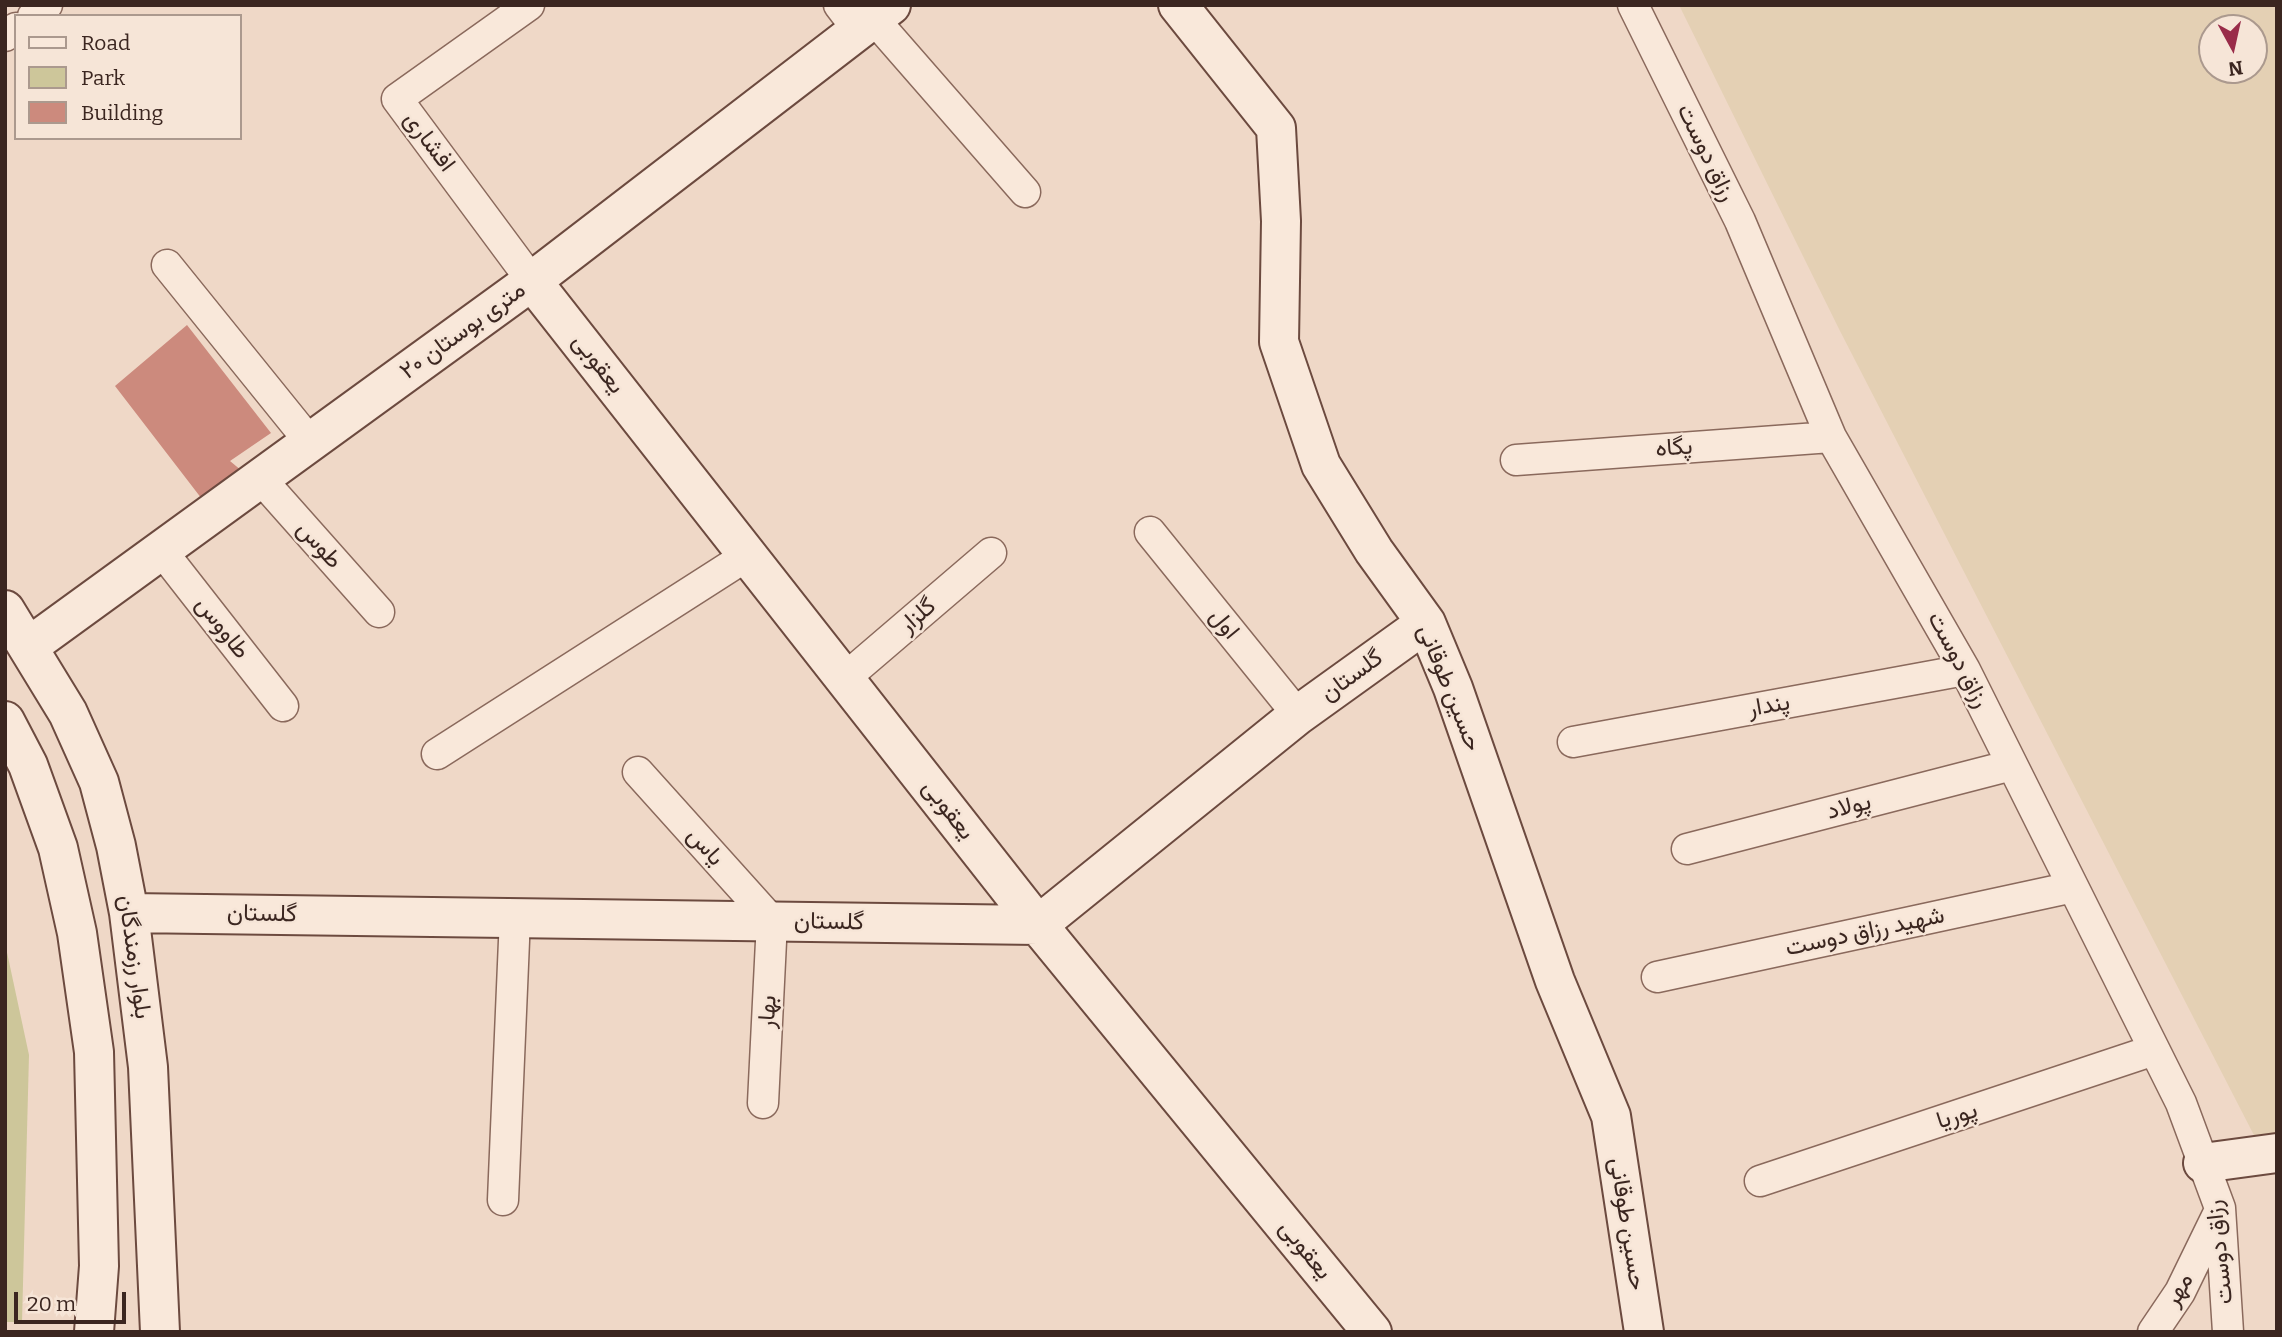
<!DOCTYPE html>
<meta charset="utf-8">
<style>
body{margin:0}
#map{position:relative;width:2282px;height:1337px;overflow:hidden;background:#efd8c7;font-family:Bitter,serif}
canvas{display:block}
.frame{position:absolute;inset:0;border:7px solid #3b2620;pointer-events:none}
.legend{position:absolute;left:14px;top:14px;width:228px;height:126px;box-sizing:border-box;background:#f6e5d7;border:2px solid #ab998e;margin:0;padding:9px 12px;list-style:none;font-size:21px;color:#3b2620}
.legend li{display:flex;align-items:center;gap:14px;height:35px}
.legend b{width:35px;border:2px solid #ab998e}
.north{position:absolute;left:2198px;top:14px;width:70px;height:70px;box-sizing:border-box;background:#f6e5d7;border:2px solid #ab998e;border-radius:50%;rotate:172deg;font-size:19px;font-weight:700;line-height:28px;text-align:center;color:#3b2620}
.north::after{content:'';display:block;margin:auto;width:24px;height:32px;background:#992c49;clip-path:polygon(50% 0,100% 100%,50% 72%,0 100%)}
.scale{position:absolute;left:14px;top:1292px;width:112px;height:32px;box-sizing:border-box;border:4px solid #3b2620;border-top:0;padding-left:9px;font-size:21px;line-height:24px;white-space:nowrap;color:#3b2620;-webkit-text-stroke:5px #f6e5d7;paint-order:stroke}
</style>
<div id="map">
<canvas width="2282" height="1337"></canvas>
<div class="frame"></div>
<ul class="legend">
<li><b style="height:9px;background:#f9e8da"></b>Road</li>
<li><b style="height:19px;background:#cdc69a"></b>Park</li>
<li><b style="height:19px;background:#cc8a7d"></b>Building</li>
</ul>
<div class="north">N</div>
<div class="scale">20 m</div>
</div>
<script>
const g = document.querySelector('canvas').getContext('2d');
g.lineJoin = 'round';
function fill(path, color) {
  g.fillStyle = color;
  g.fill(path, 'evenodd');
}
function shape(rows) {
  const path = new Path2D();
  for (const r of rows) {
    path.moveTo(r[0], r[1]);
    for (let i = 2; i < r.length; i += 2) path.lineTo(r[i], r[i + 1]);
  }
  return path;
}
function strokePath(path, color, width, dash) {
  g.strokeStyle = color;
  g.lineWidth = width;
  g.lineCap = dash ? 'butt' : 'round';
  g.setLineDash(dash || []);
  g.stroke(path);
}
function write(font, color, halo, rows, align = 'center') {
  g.font = font + ' Bitter,Vazirmatn,serif';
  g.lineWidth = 5;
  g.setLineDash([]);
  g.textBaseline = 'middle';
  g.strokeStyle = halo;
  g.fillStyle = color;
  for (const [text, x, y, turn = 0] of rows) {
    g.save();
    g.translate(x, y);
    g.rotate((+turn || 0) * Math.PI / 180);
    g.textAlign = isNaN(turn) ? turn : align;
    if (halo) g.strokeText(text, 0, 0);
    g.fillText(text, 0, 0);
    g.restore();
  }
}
fill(shape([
 [1679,5,2277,5,2277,1136,2258,1143,1840,331],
 [2212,28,2254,28,2254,70,2212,70]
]), '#e4d0b4');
fill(shape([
 [5,943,29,1055,22,1322,5,1322]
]), '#cdc69a');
fill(shape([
 [187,325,271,433,230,461,242,471,205,503,115,386]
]), '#cc8a7d');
const street = shape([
 [529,5,397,99,532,281],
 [839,5,858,30],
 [1633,5,1740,221,1831,437,1965,670,2181,1103,2220,1208,2228,1332],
 [33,16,47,5],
 [873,18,1025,192],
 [5,36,16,28],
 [167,265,310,442],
 [1516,460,1831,437],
 [260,478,379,612],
 [1150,532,1298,715],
 [161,550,283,706],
 [845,678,991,553],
 [1573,742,1965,670],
 [437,754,748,555],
 [638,772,772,921,763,1103],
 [1687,849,2012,765],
 [1657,977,2073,887],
 [1760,1181,2154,1050],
 [503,1200,515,917],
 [2153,1332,2180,1292,2219,1212]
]);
const secondary = shape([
 [1178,5,1276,128,1281,221,1279,342,1321,465,1374,551,1426,623,1453,688,1555,981,1611,1116,1644,1332],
 [532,281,1038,925,1372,1332],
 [5,610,68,713,99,782,116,846,129,913,148,1067,160,1332],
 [28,647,532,281,891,5],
 [5,721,28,765,58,848,77,933,94,1052,99,1266,94,1332],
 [129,913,1038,925,1298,715,1426,623],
 [2203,1163,2277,1153]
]);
strokePath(street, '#8a695c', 33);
strokePath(secondary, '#6c4a3f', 42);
strokePath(street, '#f9e8da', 30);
strokePath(secondary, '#f9e8da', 38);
write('24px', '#3b2620', '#f6e5d7', [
 ["افشاری",429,142,53],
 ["رزاق دوست",1706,153,64],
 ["۲۰ متری بوستان",463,331,-36],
 ["یعقوبی",598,364,52],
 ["پگاه",1674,448,-4],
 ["طوس",319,545,48],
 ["گلزار",918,616,-41],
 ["اول",1224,624,51],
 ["طاووس",222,628,52],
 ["رزاق دوست",1958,660,62],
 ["گلستان",1352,676,-36],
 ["حسین طوقانی",1449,688,68],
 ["پندار",1769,706,-10],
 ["پولاد",1849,807,-14],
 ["یعقوبی",948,810,52],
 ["یاس",705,847,48],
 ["گلستان",262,914,1],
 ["گلستان",829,922,1],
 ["شهید رزاق دوست",1865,932,-12],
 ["بلوار رزمندگان",134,957,82],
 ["بهار",768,1012,-87],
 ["پوریا",1957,1116,-18],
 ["حسین طوقانی",1627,1224,81],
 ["یعقوبی",1305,1250,51],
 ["رزاق دوست",2220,1252,-96],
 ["مهر",2179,1290,-60]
]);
</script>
